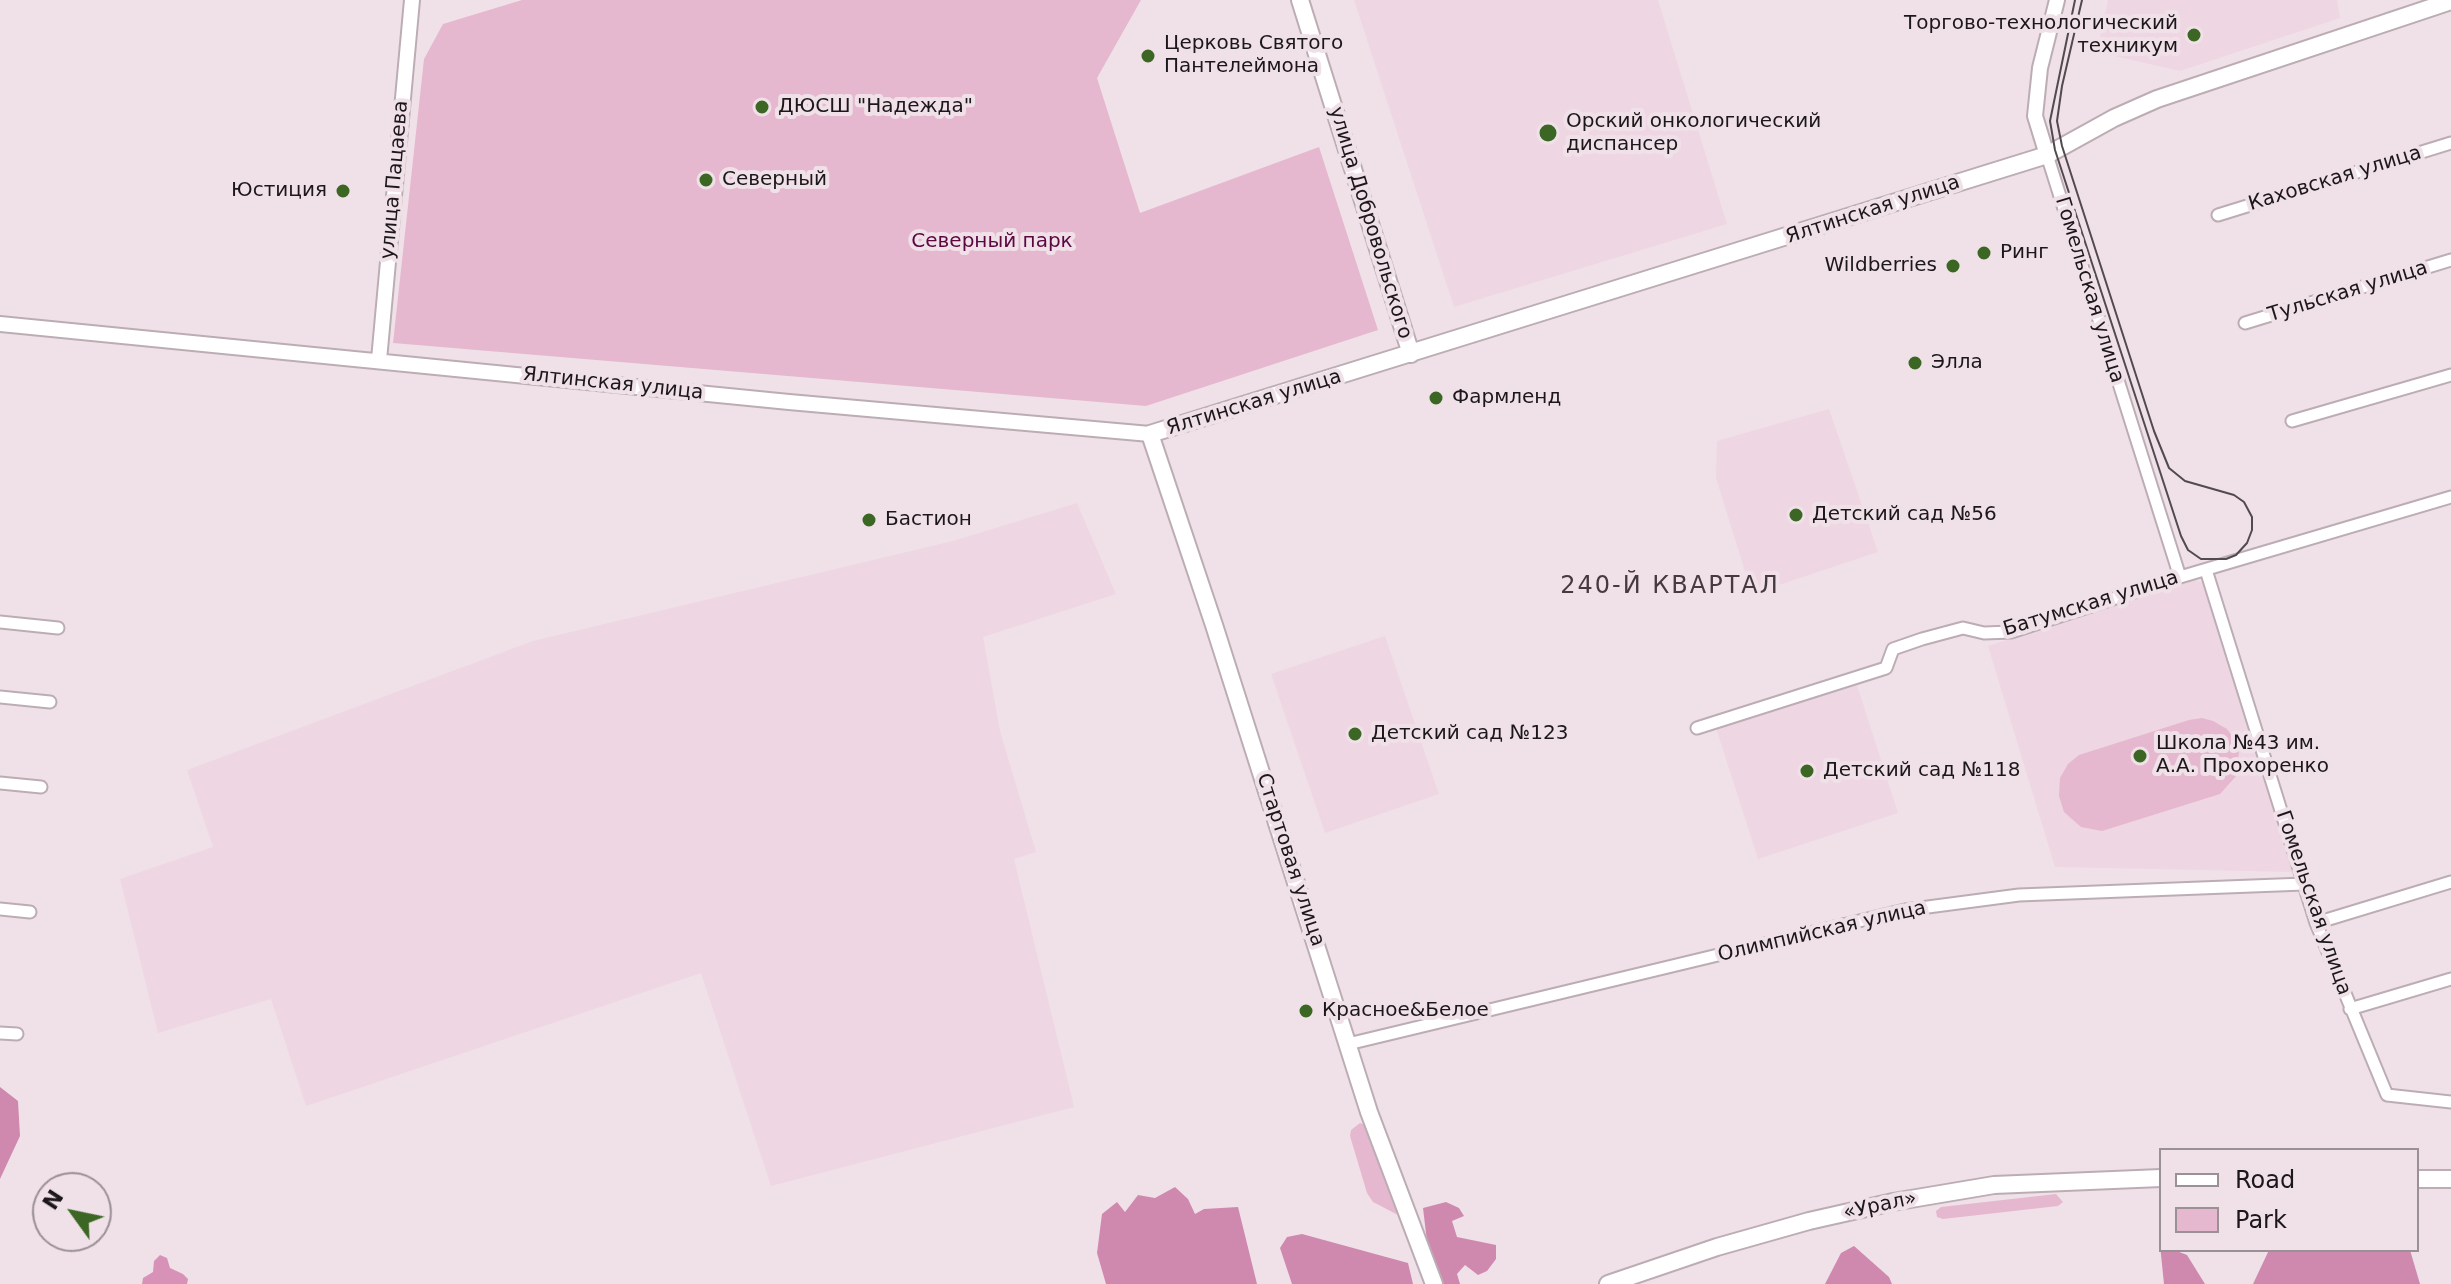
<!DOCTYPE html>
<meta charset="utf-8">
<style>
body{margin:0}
#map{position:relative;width:2451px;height:1284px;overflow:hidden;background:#f0e1e8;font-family:"DejaVu Sans",sans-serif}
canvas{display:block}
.legend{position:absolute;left:2159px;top:1148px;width:260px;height:104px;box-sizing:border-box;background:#f0e1e8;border:2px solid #9b9096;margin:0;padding:10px 14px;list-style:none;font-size:24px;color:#1c171a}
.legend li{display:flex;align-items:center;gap:16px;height:40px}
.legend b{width:40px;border:2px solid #9b9096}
.north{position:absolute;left:32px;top:1172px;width:80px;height:80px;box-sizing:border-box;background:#f0e1e8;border:2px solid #9b9096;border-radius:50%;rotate:303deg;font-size:22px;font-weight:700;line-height:32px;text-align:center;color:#1c171a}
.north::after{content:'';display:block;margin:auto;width:28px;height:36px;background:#3b6623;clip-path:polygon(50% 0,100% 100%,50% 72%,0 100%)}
</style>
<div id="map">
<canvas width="2451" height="1284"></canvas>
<ul class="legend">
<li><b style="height:10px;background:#fff"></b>Road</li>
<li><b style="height:22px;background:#e5b8cf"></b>Park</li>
</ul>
<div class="north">N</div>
</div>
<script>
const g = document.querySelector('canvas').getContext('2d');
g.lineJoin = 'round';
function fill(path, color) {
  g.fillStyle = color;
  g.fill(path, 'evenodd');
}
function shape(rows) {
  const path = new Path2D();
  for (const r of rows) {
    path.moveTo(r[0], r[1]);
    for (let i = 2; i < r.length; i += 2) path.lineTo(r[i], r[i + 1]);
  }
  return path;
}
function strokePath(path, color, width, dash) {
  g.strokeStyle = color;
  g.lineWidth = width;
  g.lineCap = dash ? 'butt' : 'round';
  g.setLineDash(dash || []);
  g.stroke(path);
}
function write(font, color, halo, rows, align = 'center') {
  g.font = font + ' "DejaVu Sans",sans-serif';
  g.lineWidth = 8;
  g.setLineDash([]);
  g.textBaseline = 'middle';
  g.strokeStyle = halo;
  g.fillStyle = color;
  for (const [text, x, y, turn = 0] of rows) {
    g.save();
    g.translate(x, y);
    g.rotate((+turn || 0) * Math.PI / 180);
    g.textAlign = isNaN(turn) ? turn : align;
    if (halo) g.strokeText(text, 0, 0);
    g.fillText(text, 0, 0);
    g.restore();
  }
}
fill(shape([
 [1354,0,1658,0,1727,224,1454,307],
 [2108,0,2337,0,2340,18,2180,71,2097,52],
 [1829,409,1878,552,1752,594,1716,478,1717,441],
 [1077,503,1116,594,983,637,1000,731,1036,852,1014,859,1074,1107,771,1186,701,973,306,1106,271,999,158,1033,120,879,213,847,187,770,533,641,953,541],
 [2195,580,2203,583,2295,872,2055,867,1988,646],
 [1385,636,1439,794,1325,833,1271,674],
 [1856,682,1898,813,1758,859,1716,728]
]), '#eed6e2');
fill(shape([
 [522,0,1141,0,1097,78,1140,213,1319,147,1378,330,1146,406,393,343,424,59,443,24],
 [2202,718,2213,721,2227,729,2235,740,2239,751,2237,775,2220,794,2102,831,2081,827,2064,812,2059,796,2060,778,2068,764,2079,755,2189,720],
 [1360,1123,1366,1125,1398,1215,1373,1202,1367,1193,1350,1136,1351,1130],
 [2056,1194,2063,1202,2058,1206,1943,1219,1937,1217,1936,1211,1941,1207]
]), '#e5b8cf');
fill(shape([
 [0,1087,18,1101,20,1136,0,1179],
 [1175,1187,1188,1199,1195,1214,1204,1209,1238,1207,1257,1284,1106,1284,1097,1253,1102,1214,1117,1202,1125,1212,1138,1195,1155,1198],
 [1446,1202,1459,1208,1464,1216,1452,1221,1457,1237,1496,1245,1496,1259,1487,1271,1478,1275,1465,1265,1457,1274,1460,1284,1444,1284,1428,1250,1423,1208],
 [1302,1234,1408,1263,1413,1284,1292,1284,1280,1248,1287,1237],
 [2160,1245,2161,1250,2174,1250,2187,1255,2205,1284,2164,1284],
 [1854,1246,1889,1277,1892,1284,1825,1284,1841,1253],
 [2269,1250,2410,1250,2420,1284,2253,1284]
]), '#cf89af');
fill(shape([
 [160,1255,167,1258,170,1268,183,1274,188,1279,187,1284,142,1284,143,1278,153,1272,154,1261]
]), '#d892b8');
const minor = shape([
 [2047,155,2180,577],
 [2218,215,2451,143],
 [2245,323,2451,260],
 [2292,421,2451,375],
 [2206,570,2316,923,2387,1095,2451,1102],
 [0,622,58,628],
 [0,697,50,702],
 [1697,728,1886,668,1893,649,1922,639,1963,628,1984,633,2011,632,2180,577,2451,497],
 [0,783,41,787],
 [0,909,30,912],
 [2316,923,2451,882],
 [2350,1009,2451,979],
 [0,1033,17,1034],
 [1348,1044,1905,910,2019,895,2304,884]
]);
const tertiary = shape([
 [2047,155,2035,116,2040,68,2057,0],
 [0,324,789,402,1150,434],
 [379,360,412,0]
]);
const secondary = shape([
 [1300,0,1411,354],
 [1434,1284,1369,1112,1214,625,1150,434,2047,155,2114,118,2157,99,2451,1]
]);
const primary = shape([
 [2417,1179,2451,1179],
 [1608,1284,1717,1247,1809,1221,1893,1202,1994,1185,2161,1178]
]);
strokePath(minor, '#bcadb5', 15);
strokePath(tertiary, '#bcadb5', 18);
strokePath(secondary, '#bcadb5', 20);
strokePath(primary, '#bcadb5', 20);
strokePath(minor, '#fff', 11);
strokePath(tertiary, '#fff', 14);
strokePath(secondary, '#fff', 16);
strokePath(primary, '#fff', 16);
strokePath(shape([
 [2075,0,2050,121,2055,150,2181,536,2188,550,2201,559,2226,559,2236,555,2247,543,2252,530,2252,517,2244,502,2234,495,2185,481,2169,468,2154,431,2062,146,2057,121,2062,86,2082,0]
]), '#514a4e', 2);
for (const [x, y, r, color] of [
 [2194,35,8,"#3b6623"],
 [1148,56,8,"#3b6623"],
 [762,107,8,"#3b6623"],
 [1548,133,10,"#3b6623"],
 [706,180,8,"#3b6623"],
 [343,191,8,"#3b6623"],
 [1984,253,8,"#3b6623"],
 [1953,266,8,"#3b6623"],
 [1915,363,8,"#3b6623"],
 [1436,398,8,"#3b6623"],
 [1796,515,8,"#3b6623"],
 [869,520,8,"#3b6623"],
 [1355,734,8,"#3b6623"],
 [2140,756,8,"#3b6623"],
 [1807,771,8,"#3b6623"],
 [1306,1011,8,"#3b6623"]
]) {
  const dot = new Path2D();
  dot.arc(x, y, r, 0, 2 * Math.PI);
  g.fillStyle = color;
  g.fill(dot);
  strokePath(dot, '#f0e1e8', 3);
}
write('20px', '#1c171a', '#f0e1e8', [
 ["Торгово-технологический",2178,24,"right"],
 ["техникум",2178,47,"right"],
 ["Церковь Святого",1164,44],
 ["Пантелеймона",1164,67],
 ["ДЮСШ \"Надежда\"",778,107],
 ["Орский онкологический",1566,122],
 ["диспансер",1566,145],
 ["Северный",722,180],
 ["Юстиция",327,191,"right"],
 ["Ринг",2000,253],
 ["Wildberries",1937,266,"right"],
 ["Элла",1931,363],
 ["Фармленд",1452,398],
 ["Детский сад №56",1812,515],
 ["Бастион",885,520],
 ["Детский сад №123",1371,734],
 ["Школа №43 им.",2156,744],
 ["А.А. Прохоренко",2156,767],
 ["Детский сад №118",1823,771],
 ["Красное&Белое",1322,1011]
], 'left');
write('20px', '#1c171a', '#f0e1e8', [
 ["Каховская улица",2335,179,-17],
 ["улица Пацаева",395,180,-85],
 ["Ялтинская улица",1873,210,-18],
 ["улица Добровольского",1370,223,73],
 ["Гомельская улица",2089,290,73],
 ["Тульская улица",2348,292,-17],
 ["Ялтинская улица",613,384,6],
 ["Ялтинская улица",1254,403,-17],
 ["Батумская улица",2091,604,-17],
 ["Стартовая улица",1290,860,72],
 ["Гомельская улица",2313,903,71],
 ["Олимпийская улица",1822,932,-13],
 ["«Урал»",1880,1206,-12]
]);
write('20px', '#5c0740', '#f0e1e8', [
 ["Северный парк",992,242]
]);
g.letterSpacing = '2px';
write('24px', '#463a40', '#f0e1e8', [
 ["240-Й КВАРТАЛ",1670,587]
]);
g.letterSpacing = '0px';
</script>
